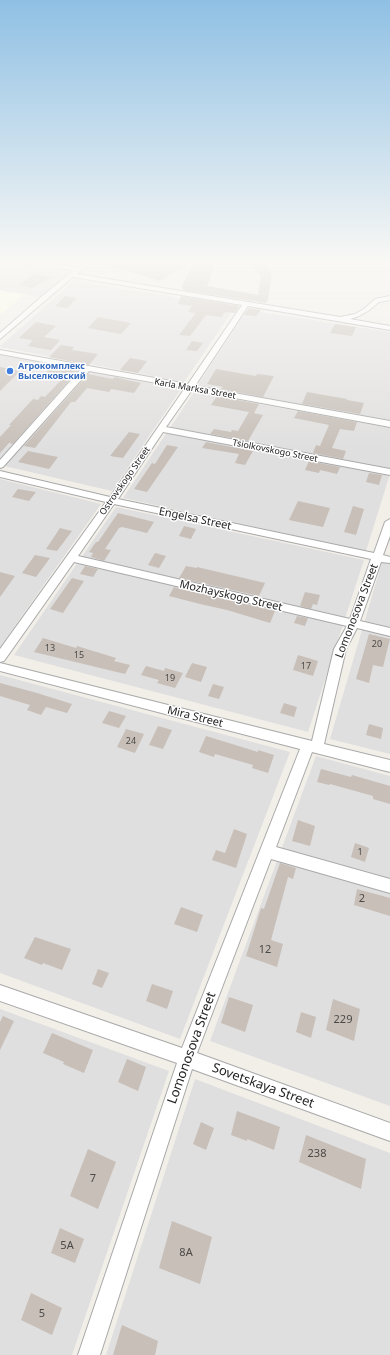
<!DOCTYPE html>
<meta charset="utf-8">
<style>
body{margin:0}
canvas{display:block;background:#f2efe9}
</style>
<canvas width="390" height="1355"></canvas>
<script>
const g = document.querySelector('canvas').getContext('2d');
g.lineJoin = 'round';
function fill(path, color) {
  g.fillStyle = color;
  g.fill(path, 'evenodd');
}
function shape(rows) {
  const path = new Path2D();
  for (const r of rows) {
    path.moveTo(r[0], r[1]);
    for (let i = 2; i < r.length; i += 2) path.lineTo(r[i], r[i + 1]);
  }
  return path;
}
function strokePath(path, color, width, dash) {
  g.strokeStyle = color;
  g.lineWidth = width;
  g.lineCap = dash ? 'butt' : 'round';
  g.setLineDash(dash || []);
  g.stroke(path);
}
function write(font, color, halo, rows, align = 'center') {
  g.font = font + ' "Noto Sans",sans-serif';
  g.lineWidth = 3;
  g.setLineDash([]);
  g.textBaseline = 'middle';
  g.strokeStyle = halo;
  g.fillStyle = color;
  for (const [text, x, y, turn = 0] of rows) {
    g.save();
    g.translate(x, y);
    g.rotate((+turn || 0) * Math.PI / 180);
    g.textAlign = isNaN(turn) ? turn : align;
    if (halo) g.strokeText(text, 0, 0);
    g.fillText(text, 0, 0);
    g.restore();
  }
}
fill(shape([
 [0,262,4,262,70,272,41,297,0,290],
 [74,281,235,307,184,382,0,347,0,346],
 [247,310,390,332,390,420,197,386],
 [0,355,181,389,112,491,0,465],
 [194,392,390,428,390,474,366,551,123,498],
 [0,479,101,504,0,647],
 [116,507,364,560,308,732,14,655],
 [382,562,390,564,390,754,330,739],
 [0,675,290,752,180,1039,0,973],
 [316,756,390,776,390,1106,210,1041],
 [0,1009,169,1071,72,1355,0,1355],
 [195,1079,390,1153,390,1355,106,1355]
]), '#e0dfdf');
fill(shape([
 [0,290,8,292,25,294,2,314,0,313]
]), '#ffffe5');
fill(shape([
 [104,262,193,262,160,281,104,264],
 [194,262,216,262,207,286,258,295,261,276,250,262,264,262,272,272,268,300,266,303,183,290,183,288,181,287],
 [34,273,52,277,32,288,19,285],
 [65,296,77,298,67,308,55,306],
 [181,296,239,306,235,313,225,312,221,317,206,315,190,336,179,335,196,313,188,312,192,306,178,304],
 [249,308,261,310,256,316,244,315],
 [98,317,131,323,121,334,88,328],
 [36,322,56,326,44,337,60,340,51,350,28,346,33,340,19,338],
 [335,324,356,327,352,336,330,333],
 [192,341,203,343,197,351,186,350],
 [61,345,74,347,72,350,98,354,89,365,49,357],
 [130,358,147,361,138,373,120,370],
 [43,363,78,370,13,444,9,443,0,453,0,437,11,425,9,425,33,399,38,400,41,396,45,397,64,377,45,374,48,371,38,369],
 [0,367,20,371,0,391],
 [216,369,256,376,257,374,274,376,263,397,221,389,223,387,207,384],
 [88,374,113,379,114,377,141,383,134,393,111,389,109,392,87,388,75,402,71,402,35,448,24,446],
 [307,392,347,399,347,400,364,403,360,414,302,404],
 [217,396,259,404,254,413,211,405],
 [298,411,357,422,354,431,340,429,332,448,346,451,343,459,313,453,316,445,320,446,329,425,294,418],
 [249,412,263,415,248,441,210,434,214,429,231,432,232,430,238,431],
 [129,432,140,434,123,458,110,456],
 [206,442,253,451,245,465,235,463,239,454,202,448],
 [167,445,178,447,147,492,134,489,152,463,155,464],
 [28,451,58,457,49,469,18,462],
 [309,461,340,467,337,474,320,470,319,473,305,470],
 [369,473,382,475,379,485,366,482],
 [18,489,36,492,29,501,12,497],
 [298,501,330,508,323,527,289,520],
 [353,506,364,509,356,535,344,532],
 [118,513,154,522,147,533,122,527,119,528,105,549,111,550,104,561,91,557,93,553,89,552,96,542,98,542],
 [184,526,196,529,191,539,179,536],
 [60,528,72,531,57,551,46,549],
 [155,553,166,556,159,568,148,565],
 [35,555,50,558,36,577,22,573],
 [85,566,98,569,93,577,80,574],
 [186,566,197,568,197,567,265,583,259,596,179,578],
 [0,572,15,576,0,597],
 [72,578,84,581,63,613,50,609],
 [174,587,275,611,270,623,227,610,200,604,169,596],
 [305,592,320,595,317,605,313,604,311,609,300,606],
 [297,616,308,618,305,626,294,623],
 [369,634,390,639,383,667,373,665,369,683,356,679],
 [43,638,76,648,77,646,116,658,114,661,130,665,125,674,34,652],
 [298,655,318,661,313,676,293,670],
 [192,663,207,667,201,682,185,677],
 [146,666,164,671,165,668,183,673,175,688,157,683,159,680,141,675],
 [0,683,37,693,72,704,67,713,46,707,41,715,27,710,30,705,0,696],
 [213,684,224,687,219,699,208,696],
 [284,703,297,707,294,717,280,713],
 [109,711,126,716,119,728,102,723],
 [369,724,383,728,381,739,366,735],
 [158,726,172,730,163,749,149,745],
 [126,729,144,734,135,753,117,747],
 [206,736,258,752,258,750,274,755,268,773,252,768,253,765,215,754,214,757,199,752],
 [321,769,351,777,352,775,390,786,390,804,373,799,373,796,330,784,329,785,317,782],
 [298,820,315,826,310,846,292,841],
 [234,829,247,834,236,868,212,860,216,850,225,853],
 [355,843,369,848,365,862,351,857],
 [280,863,296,868,293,879,288,877,271,940,283,944,277,967,246,956,261,908,264,909],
 [357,889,390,898,390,916,354,905],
 [181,907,203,915,197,932,174,924],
 [35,937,71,949,62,970,43,963,42,965,24,958],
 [98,969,109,973,102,988,92,984],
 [152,984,173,991,167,1009,146,1001],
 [229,997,253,1005,245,1032,221,1023],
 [333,999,360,1009,354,1041,326,1030],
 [301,1012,316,1017,311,1038,296,1032],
 [3,1016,14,1021,0,1050,0,1022],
 [52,1033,93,1050,84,1073,63,1064,64,1062,43,1053],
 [127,1059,146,1067,138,1091,118,1082],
 [237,1111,280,1127,274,1150,247,1139,247,1141,231,1135],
 [201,1122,214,1128,206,1150,193,1144],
 [306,1135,366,1159,361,1189,299,1162],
 [88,1149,116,1162,98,1209,70,1196],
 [172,1221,212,1237,200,1284,159,1268],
 [60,1228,84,1239,75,1263,51,1253],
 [31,1293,62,1308,52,1335,21,1320],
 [122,1325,158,1341,155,1355,113,1355]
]), '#c7bfb8');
const minor = shape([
 [22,262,36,262,78,267,85,262,91,262,77,274,340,317,355,314,364,309,375,299,390,296,390,300,379,302,368,311,359,316,350,319,390,326,390,330,248,306,195,386,390,421,390,427,192,390,166,427,390,469,390,475,163,432,118,499,374,553,385,522,390,519,390,536,383,555,390,557,390,563,381,562,360,621,390,628,390,636,357,628,346,649,324,744,390,760,390,772,312,752,276,847,390,879,390,893,271,859,197,1053,390,1123,390,1141,192,1069,100,1355,78,1355,177,1063,0,1001,0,985,182,1048,300,749,0,671,0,663,312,741,334,649,347,626,74,562,4,661,0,662,0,649,106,502,0,477,0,471,110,497,185,388,89,371,3,467,0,468,0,460,81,369,0,354,0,350,188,384,242,305,73,277,0,339,0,333,40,298,74,270,25,264,22,262],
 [114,504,371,559,350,619,78,556,114,504]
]);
strokePath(minor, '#a9a9a9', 2);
fill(minor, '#fff');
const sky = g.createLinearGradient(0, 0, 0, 451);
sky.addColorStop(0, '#8fc0e4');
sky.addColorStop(0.58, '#f9f8f5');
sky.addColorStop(1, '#f9f8f500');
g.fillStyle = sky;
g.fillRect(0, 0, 390, 451);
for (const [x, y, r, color] of [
 [10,371,4,"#3f7fe0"]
]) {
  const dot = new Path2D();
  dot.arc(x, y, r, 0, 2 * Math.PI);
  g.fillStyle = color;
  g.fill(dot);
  strokePath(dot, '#fff', 1.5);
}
write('bold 9px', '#366cbe', '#fff', [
 ["Агрокомплекс",18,366],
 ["Выселковский",18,376]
], 'left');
write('9px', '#222', '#fff', [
 ["Karla Marksa Street",195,389,10],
 ["Tsiolkovskogo Street",275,451,11],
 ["Ostrovskogo Street",125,481,-55]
]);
write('9px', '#4b4948', null, [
 ["20",377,644],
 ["13",50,648],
 ["15",79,655],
 ["17",306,666],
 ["19",170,678],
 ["24",131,741],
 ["1",360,852]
]);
write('11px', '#222', '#fff', [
 ["Engelsa Street",195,519,12],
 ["Mozhayskogo Street",231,596,13],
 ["Lomonosova Street",357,611,-69],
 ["Mira Street",195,717,14]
]);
write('11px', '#4b4948', null, [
 ["2",362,899],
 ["12",265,950],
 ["229",343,1020],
 ["238",317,1154],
 ["7",93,1179],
 ["5А",67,1246],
 ["8А",186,1253],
 ["5",42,1314]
]);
write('13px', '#222', '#fff', [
 ["Lomonosova Street",192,1048,-70],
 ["Sovetskaya Street",263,1086,20]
]);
</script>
